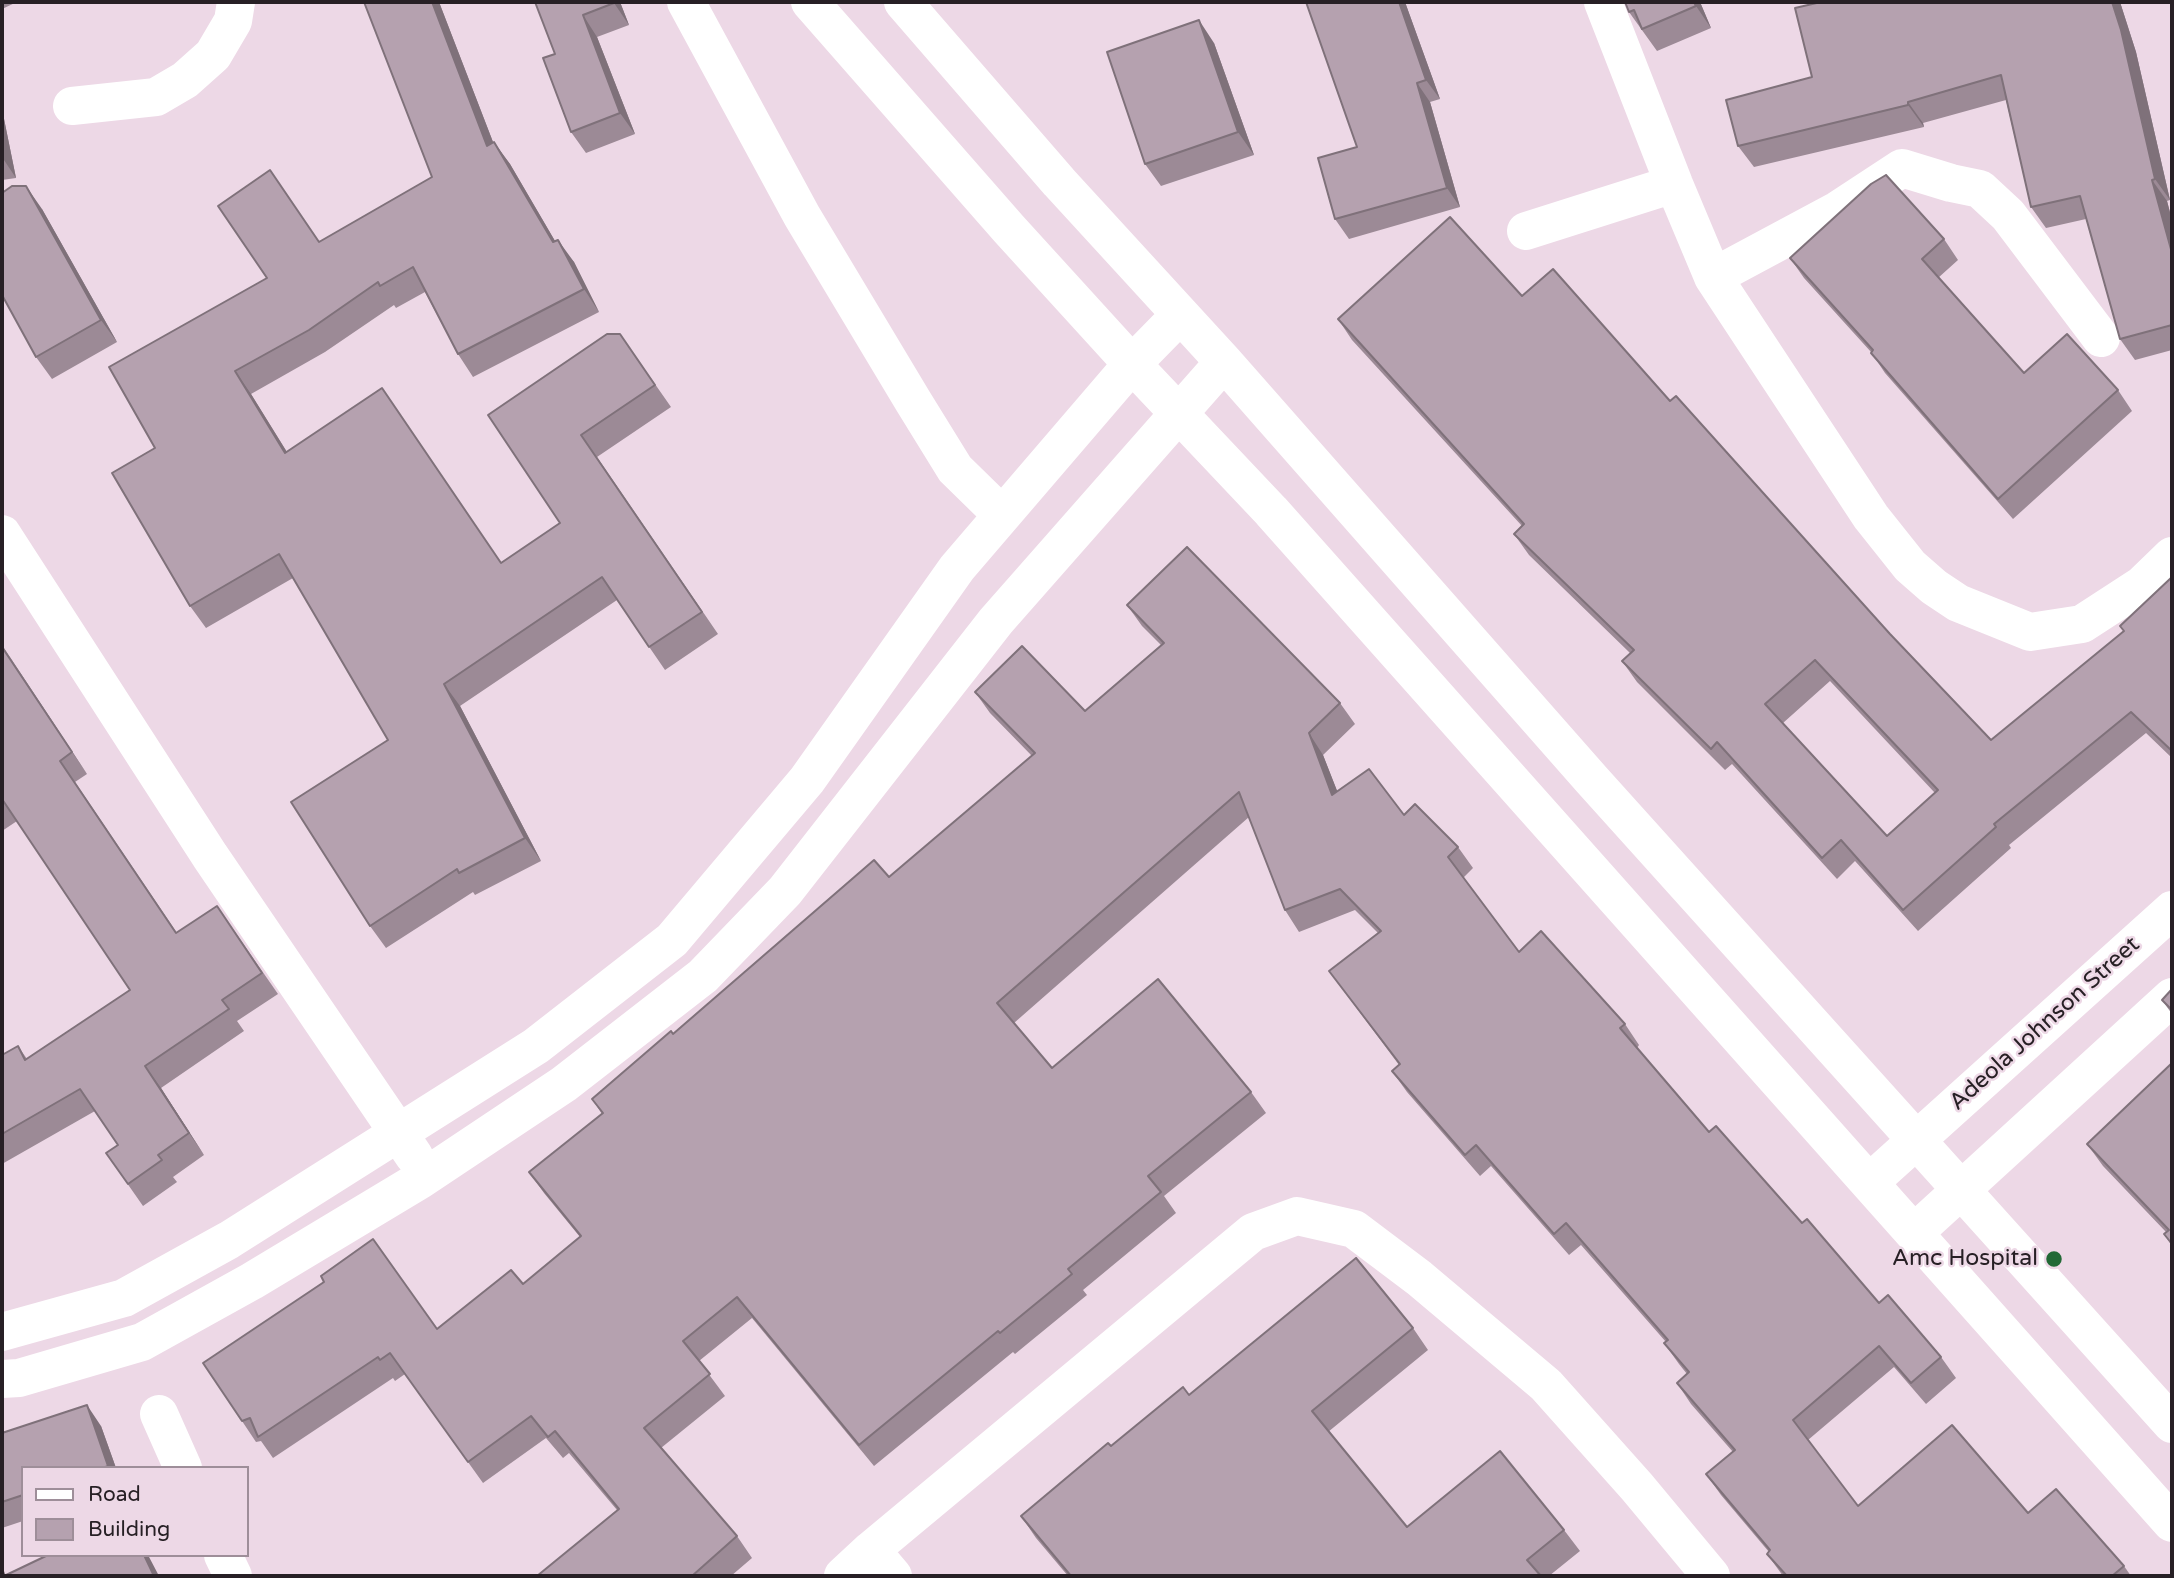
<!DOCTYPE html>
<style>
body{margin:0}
#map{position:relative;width:2174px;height:1578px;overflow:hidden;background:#edd8e6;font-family:"Varela Round",sans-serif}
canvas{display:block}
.frame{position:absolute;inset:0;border:4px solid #272025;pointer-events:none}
.legend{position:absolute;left:21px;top:1466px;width:228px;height:91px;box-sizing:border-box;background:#edd8e6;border:2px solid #9e8e99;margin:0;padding:9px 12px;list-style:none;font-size:21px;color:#272025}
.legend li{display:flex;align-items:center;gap:14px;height:35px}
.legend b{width:35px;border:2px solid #9e8e99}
</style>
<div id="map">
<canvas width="2174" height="1578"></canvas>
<div class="frame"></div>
<ul class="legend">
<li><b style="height:9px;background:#fff"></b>Road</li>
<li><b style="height:19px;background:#b5a1af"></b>Building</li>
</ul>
</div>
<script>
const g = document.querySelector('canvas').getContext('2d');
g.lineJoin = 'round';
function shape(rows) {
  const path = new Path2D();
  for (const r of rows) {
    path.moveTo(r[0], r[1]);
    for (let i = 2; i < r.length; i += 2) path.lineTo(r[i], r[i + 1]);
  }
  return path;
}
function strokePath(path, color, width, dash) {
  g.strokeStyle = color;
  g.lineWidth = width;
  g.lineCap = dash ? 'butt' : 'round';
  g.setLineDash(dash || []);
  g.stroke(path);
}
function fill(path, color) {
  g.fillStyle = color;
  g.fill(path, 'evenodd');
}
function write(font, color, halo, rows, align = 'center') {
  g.font = font + ' "Varela Round",sans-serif';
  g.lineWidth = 5;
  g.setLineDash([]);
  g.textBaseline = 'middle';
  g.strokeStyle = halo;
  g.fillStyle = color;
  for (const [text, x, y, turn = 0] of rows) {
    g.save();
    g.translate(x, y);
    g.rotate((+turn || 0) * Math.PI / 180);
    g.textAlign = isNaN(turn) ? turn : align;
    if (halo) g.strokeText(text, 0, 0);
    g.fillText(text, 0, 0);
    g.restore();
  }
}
strokePath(shape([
 [686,2,802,216,913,401,955,469,1002,515],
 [810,2,1009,229,1132,364,1271,511,2172,1523],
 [903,2,1059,182,1224,362,1592,780,2172,1424],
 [1603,2,1674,184,1713,277,1871,517,1910,566,1934,587,1958,603,2030,632,2082,624,2142,585,2172,556],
 [72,106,156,97,185,80,213,55,233,21,236,2],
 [1526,231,1674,184],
 [1713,277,1838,210,1902,168,1951,183,1980,189,2008,215,2101,338],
 [2,534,210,856,414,1156],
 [1870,1182,2172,910],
 [1914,1233,2172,997],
 [2,1332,124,1298,229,1240,536,1046,672,940,807,780,957,568,1132,364,1180,315],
 [2,1379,19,1378,142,1342,252,1281,420,1180,564,1084,703,976,785,891,996,621,1224,362],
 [159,1414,183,1468],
 [871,1550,893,1576],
 [223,1555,233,1576],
 [843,1576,871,1550,1253,1232,1297,1216,1354,1229,1419,1278,1546,1385,1637,1487,1711,1576]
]), '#fff', 38);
fill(shape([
 [2,2,17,2,2,9],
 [364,2,439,2,493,142,510,164,555,241,574,262,599,312,473,377,458,354,425,292,396,308,394,305,325,352,251,394,287,452,501,563,560,523,488,415,620,334,671,407,597,457,718,634,665,670,617,600,460,706,541,861,475,895,473,892,386,948,370,926,388,740,293,578,206,628,190,606,155,448,267,278,319,242,432,177],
 [535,2,620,2,629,25,597,37,635,134,586,153,571,132,555,54],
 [1306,2,1405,2,1440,99,1430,102,1460,207,1349,239,1335,219,1357,147],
 [1625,2,1700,2,1711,28,1657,51,1629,12],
 [1821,2,2120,2,2136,52,2170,200,2167,201,2172,220,2172,350,2135,360,2120,339,2086,219,2046,228,2031,207,2006,100,1923,123,1924,127,1754,167,1738,146,1812,77],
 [1214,43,1254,155,1161,186,1145,164],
 [2,109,16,178,2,180],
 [42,209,117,342,52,379,36,357],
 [1944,239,1958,260,1938,278,2024,373,2118,390,2132,411,2013,519,1885,373,1871,352,1804,278,1790,258],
 [1522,296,1670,401,1890,634,1991,740,2124,632,2120,626,2172,577,2172,758,2146,733,2009,845,2011,848,1918,931,1855,861,1837,879,1732,764,1725,770,1637,682,1622,661,1630,653,1529,555,1514,534,1522,526,1352,340,1338,319],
 [1830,681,1935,793,1887,836,1783,723],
 [1127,605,1340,703,1355,724,1323,755,1337,791,1404,815,1458,847,1473,868,1463,878,1519,952,1625,1024,1639,1045,1637,1048,1709,1132,1802,1223,1879,1303,1941,1357,1956,1378,1926,1404,1894,1367,1808,1440,1858,1506,2028,1513,2124,1566,2131,1576,1783,1576,1767,1554,1769,1552,1721,1495,1706,1474,1733,1452,1691,1404,1677,1383,1687,1374,1679,1364,1664,1343,1666,1342,1581,1245,1569,1255,1491,1166,1480,1176,1407,1092,1392,1071,1399,1065,1329,971,1378,933,1355,910,1299,932,1285,910,1249,817,1014,1023,1052,1068,1251,1092,1266,1113,1164,1196,1176,1213,1083,1290,1087,1295,1015,1354,1013,1352,874,1466,752,1318,699,1361,725,1396,661,1448,737,1536,752,1558,731,1576,537,1576,617,1510,569,1453,563,1458,546,1438,483,1483,405,1374,395,1381,393,1378,273,1458,261,1441,256,1442,242,1421,437,1329,523,1284,580,1237,544,1193,529,1172,602,1114,592,1099,673,1034,889,877,1032,756,990,713,975,692,1085,711,1161,645,1142,626],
 [2,645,87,774,75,782,177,933,217,906,278,994,237,1021,244,1031,161,1088,204,1155,173,1177,177,1182,143,1206,106,1153,118,1145,95,1111,2,1164,2,1055,18,1046,27,1059,130,990,17,821,2,831],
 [2172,989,2172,1014,2162,1000],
 [2172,1063,2172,1246,2164,1234,2166,1232,2103,1166,2087,1144],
 [1413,1328,1428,1350,1328,1432,1407,1527,1564,1530,1580,1551,1549,1576,1068,1576,1036,1538,1021,1516,1111,1446,1189,1395],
 [101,1426,116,1468,23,1468,23,1521,2,1528,2,1433]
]), '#9c8a96');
fill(shape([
 [432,2,439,2,503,168,487,146],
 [614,2,620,2,629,25,614,3],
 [1399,2,1405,2,1440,99,1426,80],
 [1694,2,1700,2,1711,28,1696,6],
 [2112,2,2120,2,2136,52,2170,200,2155,179],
 [583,15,597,37,635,134,620,113],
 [1199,20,1214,43,1254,155,1238,132],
 [1417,83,1430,102,1460,207,1447,188],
 [1908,102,1923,123,1924,127,1908,105],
 [2,109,16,178,2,157],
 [494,142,510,164,569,265,553,242],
 [2152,180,2167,201,2172,220,2172,253],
 [26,186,42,209,117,342,101,320],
 [558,240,574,262,599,312,584,289],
 [235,371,251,394,301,475,285,453],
 [2,645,87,774,72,752],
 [444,684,460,706,541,861,525,838],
 [1309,733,1323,755,1347,816,1332,795],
 [145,1066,161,1088,204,1155,189,1133],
 [87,1405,101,1426,116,1468,109,1468,108,1466],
 [144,1555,148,1555,159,1576,154,1576],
 [2,1566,6,1576,2,1576]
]), '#7f717a');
const building = shape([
 [364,2,432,2,487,146,494,142,553,242,558,240,584,289,458,354,413,267,380,286,378,282,309,330,235,371,285,453,382,388,501,563,560,523,488,415,607,334,620,334,655,385,581,435,702,612,649,647,602,577,444,684,525,838,459,873,457,869,370,926,291,802,388,740,279,554,190,606,112,473,155,448,109,367,267,278,218,206,270,170,319,242,432,177,364,2],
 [535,2,614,2,614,3,583,15,620,113,571,132,543,58,555,54,535,2],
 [1306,2,1399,2,1426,80,1417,83,1447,188,1335,219,1318,158,1357,147,1306,2],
 [1625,2,1694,2,1696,6,1642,29,1634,10,1629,12,1625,2],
 [1821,2,2112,2,2121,30,2155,179,2152,180,2172,253,2172,325,2120,339,2080,196,2031,207,2001,75,1908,102,1908,105,1738,146,1726,100,1812,77,1795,8,1821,2],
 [1199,20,1238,132,1145,164,1107,52,1199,20],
 [1886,175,1944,239,1922,259,2024,373,2067,334,2118,390,1998,499,1871,353,1873,350,1790,258,1871,184,1886,175],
 [12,186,26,186,101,320,36,357,2,295,2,193,12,186],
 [1450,217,1522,296,1553,269,1670,401,1676,396,1890,634,1991,740,2124,631,2120,626,2172,577,2172,751,2131,712,1994,824,1996,827,1903,910,1841,840,1822,858,1717,742,1711,749,1622,661,1634,650,1514,534,1524,524,1338,319,1450,217],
 [1815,660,1938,790,1887,836,1765,704,1815,660],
 [1187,547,1340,703,1309,733,1332,795,1369,769,1404,815,1415,804,1458,847,1448,857,1519,952,1541,931,1625,1024,1620,1028,1709,1132,1716,1126,1802,1223,1807,1219,1879,1303,1888,1295,1941,1357,1911,1383,1879,1346,1793,1420,1858,1506,1952,1425,2028,1513,2056,1489,2124,1566,2112,1576,1787,1576,1767,1554,1770,1550,1706,1474,1735,1450,1677,1383,1689,1372,1664,1343,1668,1340,1566,1223,1554,1234,1476,1145,1465,1155,1392,1071,1400,1064,1329,971,1381,931,1340,889,1285,910,1239,792,997,1003,1052,1068,1158,979,1251,1092,1148,1176,1161,1192,1068,1269,1072,1274,1000,1333,998,1331,859,1445,737,1297,683,1341,710,1374,644,1428,737,1536,692,1576,537,1576,619,1509,555,1431,548,1437,531,1416,468,1462,390,1353,380,1360,378,1357,258,1437,250,1418,242,1421,203,1363,324,1282,321,1276,373,1239,437,1329,511,1270,523,1284,581,1236,529,1172,603,1113,592,1099,671,1031,673,1034,874,860,889,877,1035,753,975,692,1022,646,1085,711,1164,643,1127,605,1187,547],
 [2,647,72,752,60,761,176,933,217,906,262,973,222,1000,229,1009,145,1066,189,1133,158,1155,162,1160,128,1184,106,1153,118,1145,80,1089,2,1134,2,1055,18,1046,25,1060,130,990,2,799,2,647],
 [2172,989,2172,1010,2162,1000,2172,989],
 [2172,1063,2172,1244,2164,1234,2169,1230,2087,1144,2172,1063],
 [1356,1258,1413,1328,1312,1411,1407,1527,1500,1451,1564,1530,1527,1560,1541,1576,1071,1576,1021,1516,1108,1443,1111,1446,1183,1387,1189,1395,1356,1258],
 [87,1405,108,1466,103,1468,23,1468,23,1495,2,1502,2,1433,87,1405],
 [48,1555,144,1555,154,1576,4,1576,48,1555]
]);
fill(building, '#b5a1af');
strokePath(building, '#7f717a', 2);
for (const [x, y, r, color] of [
 [2054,1259,9,"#226936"]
]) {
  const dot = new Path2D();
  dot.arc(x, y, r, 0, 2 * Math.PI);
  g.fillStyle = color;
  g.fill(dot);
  strokePath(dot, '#edd8e6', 2.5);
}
write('23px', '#272025', '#edd8e6', [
 ["Adeola Johnson Street",2045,1024,-42]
]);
write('23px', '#272025', '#edd8e6', [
 ["Amc Hospital",2038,1259]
], 'right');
</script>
